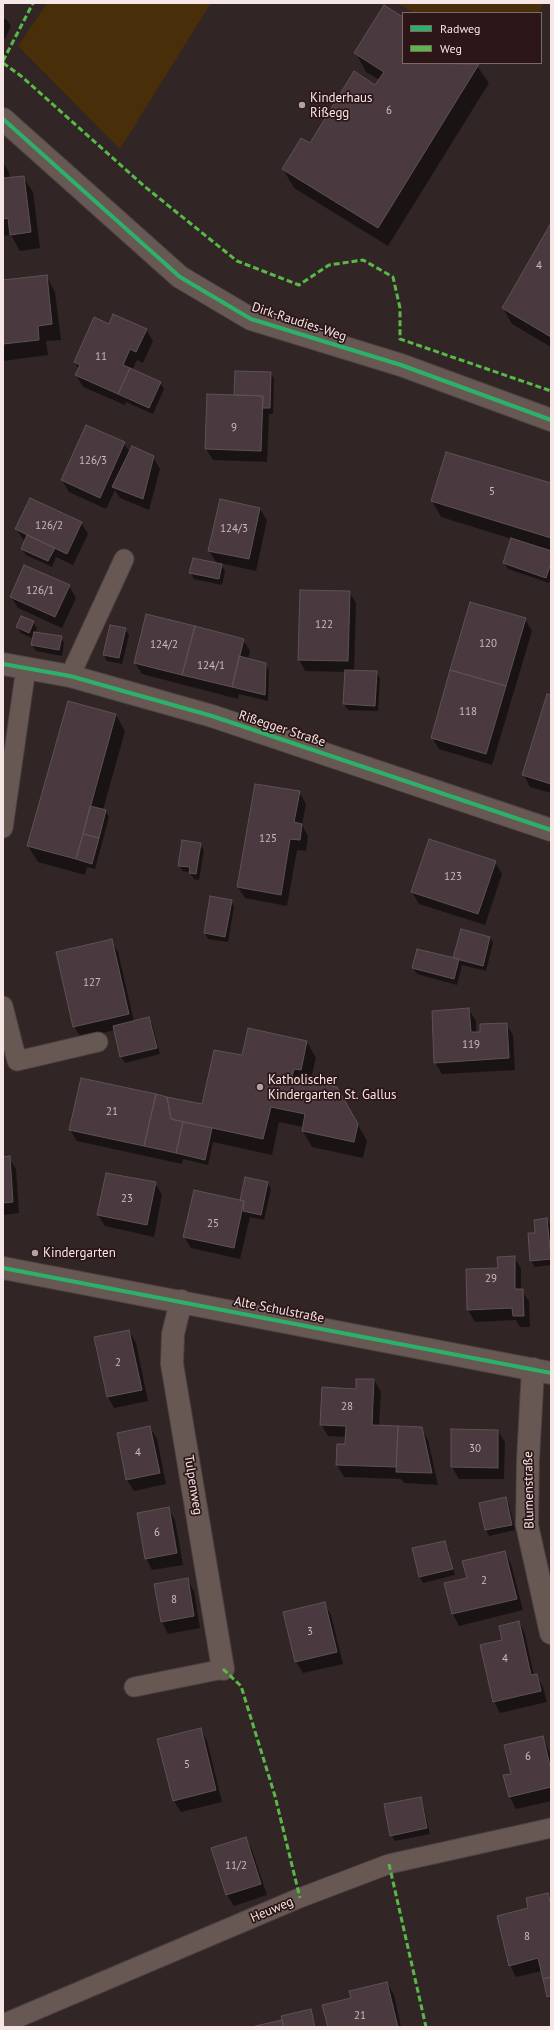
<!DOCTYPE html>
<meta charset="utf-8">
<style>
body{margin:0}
#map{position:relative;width:554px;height:2030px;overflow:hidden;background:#312526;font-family:"PT Sans",sans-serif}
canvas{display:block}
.frame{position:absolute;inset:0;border:4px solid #f7e6e6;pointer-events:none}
.legend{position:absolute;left:402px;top:12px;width:140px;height:52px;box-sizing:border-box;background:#2d1618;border:1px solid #7e696a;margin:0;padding:5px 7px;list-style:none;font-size:12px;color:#f7e6e6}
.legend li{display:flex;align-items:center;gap:8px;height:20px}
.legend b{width:20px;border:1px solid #7e696a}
</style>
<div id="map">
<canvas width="554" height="2030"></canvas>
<div class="frame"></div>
<ul class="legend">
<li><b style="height:5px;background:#2db169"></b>Radweg</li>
<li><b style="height:5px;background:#58b947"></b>Weg</li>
</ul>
</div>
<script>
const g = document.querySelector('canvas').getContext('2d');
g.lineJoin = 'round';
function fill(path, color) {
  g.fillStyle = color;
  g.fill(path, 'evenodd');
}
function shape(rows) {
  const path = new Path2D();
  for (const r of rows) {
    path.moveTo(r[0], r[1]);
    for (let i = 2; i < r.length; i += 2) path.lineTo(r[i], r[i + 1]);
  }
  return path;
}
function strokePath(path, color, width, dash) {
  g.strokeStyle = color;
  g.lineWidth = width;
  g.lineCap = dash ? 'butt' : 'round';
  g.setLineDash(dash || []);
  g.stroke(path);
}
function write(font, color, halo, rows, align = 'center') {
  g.font = font + ' "PT Sans",sans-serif';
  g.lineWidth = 3.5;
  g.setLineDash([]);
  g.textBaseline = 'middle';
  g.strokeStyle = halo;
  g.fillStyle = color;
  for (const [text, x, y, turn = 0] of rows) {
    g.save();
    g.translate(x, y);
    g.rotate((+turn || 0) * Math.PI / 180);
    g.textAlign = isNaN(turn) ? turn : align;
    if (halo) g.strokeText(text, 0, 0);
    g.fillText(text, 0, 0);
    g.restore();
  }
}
fill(shape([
 [47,3,211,3,120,149,18,46],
 [397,3,544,3,538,13,414,13]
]), '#482f09');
fill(shape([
 [3,18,7,20,11,26,5,39,3,38],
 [403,18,403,63,475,63,489,83,388,246,294,188,283,169,376,86,380,80,366,72,356,53],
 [3,162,9,172,10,179,23,177,33,192,40,248,20,251,11,235,3,236],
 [551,225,551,347,512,324,503,308],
 [46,276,55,292,61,340,46,341,48,355,3,361,3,281],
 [95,318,109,325,146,329,153,341,143,363,137,360,132,370,160,383,164,389,153,414,126,402,125,405,83,387,76,375,79,370,75,362],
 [271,373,274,379,273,414,269,414,267,462,213,460,206,449,236,396],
 [124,443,130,453,153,457,160,469,149,510,120,498,115,490,106,509,69,492,62,480],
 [447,453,551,484,551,550,542,547,541,549,551,552,551,577,549,583,508,569,504,563,512,539,441,517,432,501],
 [221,500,260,509,267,520,256,571,220,563,225,571,222,585,194,579,191,573,217,564,209,550],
 [81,523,88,534,73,565,56,557,52,567,26,555,22,549,25,542,16,529],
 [69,586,76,598,62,628,18,608,11,597],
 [349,592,356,603,354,671,376,672,380,678,378,711,348,710,344,704,346,672,305,671,299,659],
 [525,619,532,631,492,765,439,749,432,738],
 [33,622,37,628,35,633,61,637,64,643,62,656,36,651,32,645,34,639,21,633,17,627],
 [125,629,129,635,122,664,107,661,104,655],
 [243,640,250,651,248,659,265,664,269,670,268,701,239,694,238,699,142,674,135,663],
 [551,696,551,793,530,787,524,775],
 [116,715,125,731,103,810,106,811,109,817,95,869,87,867,85,875,38,862,28,846],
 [299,792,306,804,302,825,308,836,306,851,297,850,287,906,245,898,238,887],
 [200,844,204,850,199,880,194,879,190,873,183,871,179,866],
 [495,862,502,874,485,925,419,904,412,892],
 [231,901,234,907,228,942,208,939,205,933],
 [490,937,493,943,486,971,462,965,457,985,417,974,413,968,418,950,454,959],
 [111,940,118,952,134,1021,148,1018,152,1024,160,1054,125,1063,121,1057,115,1030,81,1038,74,1026],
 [469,1010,476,1021,476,1033,506,1024,513,1035,515,1070,442,1074,435,1062],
 [307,1042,316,1058,310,1082,346,1104,367,1141,363,1158,312,1147,303,1131,303,1127,279,1122,272,1155,213,1142,208,1165,183,1159,182,1164,77,1141,70,1130,203,1105,242,1057],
 [3,1158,9,1158,16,1169,19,1213,3,1215],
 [155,1183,162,1195,154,1237,105,1226,98,1215],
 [268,1183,271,1189,264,1220,250,1217,240,1259,191,1248,184,1237,242,1202,242,1200],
 [547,1219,550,1225,551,1265,535,1267,531,1261,536,1234],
 [514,1257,521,1268,521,1290,529,1301,530,1327,520,1327,516,1320,475,1322,468,1310,499,1269],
 [129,1331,136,1343,148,1401,114,1408,108,1397],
 [374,1380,381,1392,379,1426,421,1428,428,1440,438,1485,404,1483,401,1479,344,1477,337,1465,346,1445,347,1437,328,1436,321,1424,356,1390],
 [150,1427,157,1439,166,1484,134,1491,127,1480,118,1434],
 [452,1430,498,1431,505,1442,504,1479,459,1479,452,1467],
 [505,1498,509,1504,515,1530,489,1536,486,1530,480,1503],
 [168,1508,175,1520,183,1565,152,1570,146,1558],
 [445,1542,448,1548,455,1575,423,1583,420,1577,413,1549],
 [505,1552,511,1564,523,1610,459,1626,453,1614,446,1584,468,1579],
 [187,1579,194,1591,200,1628,168,1634,162,1622,156,1585],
 [324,1603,331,1615,343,1664,303,1673,296,1662],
 [519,1622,525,1634,534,1676,536,1675,543,1687,547,1702,500,1713,494,1701],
 [201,1730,207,1741,222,1802,181,1812,174,1801,159,1740],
 [543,1737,551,1756,551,1801,516,1809,510,1797,505,1776,512,1774],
 [420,1798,423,1804,430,1834,395,1841,391,1835],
 [246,1838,252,1850,267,1895,234,1906,227,1895],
 [548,1894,551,1900,551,2002,548,1996,542,1971,516,1977,510,1965],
 [387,1983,394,1995,401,2027,329,2027,352,1999],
 [311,2010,316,2027,256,2027,284,2021]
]), '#0007');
const building = shape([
 [384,5,403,17,403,63,479,64,378,228,282,169,301,138,310,143,354,71,375,85,384,72,354,53,384,5],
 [3,175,4,178,24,176,31,232,10,235,8,218,3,219,3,175],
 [551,223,551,337,502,308,551,223],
 [47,275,52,324,38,326,39,340,3,344,3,280,47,275],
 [113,314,147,329,136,352,130,349,123,365,130,368,118,394,75,375,80,365,74,362,94,317,109,324,113,314],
 [130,368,161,382,149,408,118,394,130,368],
 [235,371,271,372,270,408,262,408,263,396,234,395,235,371],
 [207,394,263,396,261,451,205,449,207,394],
 [86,425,125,442,100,498,61,480,86,425],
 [132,446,154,456,143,499,112,487,132,446],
 [446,452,551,483,551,538,431,501,446,452],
 [30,498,82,522,67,554,15,529,30,498],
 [220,499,260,508,249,559,208,551,220,499],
 [27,535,55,548,48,561,21,549,27,535],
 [511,538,551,551,551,563,546,578,503,563,511,538],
 [193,558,222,564,219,579,189,573,193,558],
 [24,565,70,585,55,617,10,597,24,565],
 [300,590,350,591,348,661,298,660,300,590],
 [470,602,526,618,506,686,450,670,470,602],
 [146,614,195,626,182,675,134,663,146,614],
 [21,616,34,621,29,633,16,627,21,616],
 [110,625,126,628,119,658,103,655,110,625],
 [195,626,244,639,232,687,182,675,195,626],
 [34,632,62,636,59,650,31,645,34,632],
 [239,656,266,663,265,695,232,687,239,656],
 [345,670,377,671,375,706,343,704,345,670],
 [450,670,506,686,486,754,431,738,450,670],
 [547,694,551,695,551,784,522,775,547,694],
 [68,701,116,714,76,859,27,846,68,701],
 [255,784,300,791,294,822,302,824,300,840,290,839,281,895,237,887,255,784],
 [90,806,106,810,99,838,83,834,90,806],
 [83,834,99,838,92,864,76,859,83,834],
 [429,839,496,861,478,914,411,892,429,839],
 [182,840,201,843,196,874,189,873,190,867,178,866,182,840],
 [210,896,232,900,225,937,204,933,210,896],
 [461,929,490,937,483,966,453,958,461,929],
 [112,939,129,1014,73,1027,56,952,112,939],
 [417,949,459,959,454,979,412,968,417,949],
 [469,1008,471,1032,480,1032,480,1024,507,1023,509,1058,434,1063,432,1011,469,1008],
 [149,1017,157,1048,120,1057,113,1026,149,1017],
 [248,1028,307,1041,301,1070,294,1069,292,1077,337,1087,358,1124,354,1142,302,1131,305,1114,271,1107,263,1139,171,1119,167,1097,202,1104,214,1050,242,1055,248,1028],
 [81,1078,156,1094,144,1146,69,1130,81,1078],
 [156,1094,167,1097,171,1119,183,1122,176,1153,144,1146,156,1094],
 [183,1122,212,1128,205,1160,176,1153,183,1122],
 [10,1156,13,1202,3,1203,3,1157,10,1156],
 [106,1173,156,1182,147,1225,97,1215,106,1173],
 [245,1177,268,1182,261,1215,243,1211,244,1201,240,1200,245,1177],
 [194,1190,244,1201,234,1248,183,1237,194,1190],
 [547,1218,551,1259,530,1261,528,1233,535,1233,534,1220,547,1218],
 [515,1256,515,1289,523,1289,524,1316,513,1316,512,1308,467,1310,466,1269,498,1268,497,1257,515,1256],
 [129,1330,142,1390,107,1397,94,1337,129,1330],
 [356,1379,374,1379,372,1425,398,1426,396,1467,336,1465,337,1444,345,1444,346,1426,320,1425,322,1387,356,1389,356,1379],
 [150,1426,160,1473,126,1480,117,1433,150,1426],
 [398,1426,422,1427,432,1473,396,1472,398,1426],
 [451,1429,498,1430,498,1468,451,1467,451,1429],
 [506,1497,512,1525,485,1530,479,1503,506,1497],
 [169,1507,177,1553,145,1559,137,1513,169,1507],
 [445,1541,453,1569,419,1577,412,1548,445,1541],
 [505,1551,517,1599,452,1614,444,1583,467,1578,462,1561,505,1551],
 [188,1578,194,1616,161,1622,154,1584,188,1578],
 [325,1602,337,1652,295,1662,283,1612,325,1602],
 [519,1621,531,1675,537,1674,541,1691,493,1702,480,1645,502,1640,499,1626,519,1621],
 [201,1728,216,1790,173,1801,157,1739,201,1728],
 [543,1736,551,1770,551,1787,509,1797,503,1775,511,1774,504,1745,543,1736],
 [421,1797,427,1828,390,1836,384,1804,421,1797],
 [246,1837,261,1884,226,1895,211,1848,246,1837],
 [548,1893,551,1905,551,1977,543,1979,538,1958,509,1966,497,1916,528,1908,526,1898,548,1893],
 [551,1977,551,1996,547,1997,543,1979,551,1977],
 [387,1982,398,2027,328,2027,322,2005,351,1998,349,1991,387,1982],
 [311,2009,315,2027,284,2027,281,2016,311,2009],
 [282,2020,284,2027,251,2027,282,2020]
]);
fill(building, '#4a3a40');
strokePath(building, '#5c5255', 1);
const service = shape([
 [70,676,124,559],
 [3,828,26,668],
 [3,1006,17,1061,98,1042],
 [134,1687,223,1669],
 [3,2024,297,1899,389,1864,551,1828]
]);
const minor = shape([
 [3,119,180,277,251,319,401,365,551,420],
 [3,1268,551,1373],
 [181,1301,173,1334,172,1364,223,1669],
 [533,1369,528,1460,527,1525,551,1633]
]);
const tertiary = shape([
 [3,664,70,676,212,716,551,830]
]);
strokePath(service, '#4c4142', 21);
strokePath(minor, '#4c4142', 24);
strokePath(tertiary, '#4c4142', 24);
strokePath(service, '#685854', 19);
strokePath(minor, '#685854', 22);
strokePath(tertiary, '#685854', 22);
strokePath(shape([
 [3,61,33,3],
 [3,63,21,76,144,186,237,261,299,285,329,265,363,260,393,277,400,308,400,339,551,391],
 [223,1669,241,1686,275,1796,300,1898],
 [389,1864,426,2027]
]), '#58b947', 3, [6, 3]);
strokePath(shape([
 [3,119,180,277,251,319,401,365,551,420],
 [3,664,70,676,212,716,551,830],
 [3,1268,551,1373]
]), '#2db169', 4);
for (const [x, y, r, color] of [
 [302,105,4,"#b2a2a3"],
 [260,1087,4,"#b2a2a3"],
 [35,1253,4,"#b2a2a3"]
]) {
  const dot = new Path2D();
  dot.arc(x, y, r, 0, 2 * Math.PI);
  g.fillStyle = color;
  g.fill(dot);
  strokePath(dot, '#2d1618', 1.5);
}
write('11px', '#ccbbbc', null, [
 ["6",389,111],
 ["4",539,266],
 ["11",101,357],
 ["9",234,428],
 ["126/3",93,461],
 ["5",492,492],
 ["126/2",49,526],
 ["124/3",234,529],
 ["126/1",40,591],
 ["122",324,625],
 ["120",488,644],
 ["124/2",164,645],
 ["124/1",211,666],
 ["118",468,712],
 ["125",268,839],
 ["123",453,877],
 ["127",92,983],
 ["119",471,1045],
 ["21",112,1112],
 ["23",127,1199],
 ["25",213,1224],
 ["29",491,1279],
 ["2",118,1363],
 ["28",347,1407],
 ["30",475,1449],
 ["4",138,1453],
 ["6",157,1533],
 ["2",484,1581],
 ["8",174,1600],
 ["3",310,1632],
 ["4",505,1659],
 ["6",528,1757],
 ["5",187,1765],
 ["11/2",236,1866],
 ["8",527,1937],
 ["21",360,2016]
]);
write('13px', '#f7e6e6', '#2d1618', [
 ["Kinderhaus",310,98],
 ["Rißegg",310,113],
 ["Katholischer",268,1080],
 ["Kindergarten St. Gallus",268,1095],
 ["Kindergarten",43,1253]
], 'left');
write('13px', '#f7e6e6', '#2d1618', [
 ["Dirk-Raudies-Weg",299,322,18],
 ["Rißegger Straße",282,729,18],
 ["Alte Schulstraße",279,1310,11],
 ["Tulpenweg",193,1485,81],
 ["Blumenstraße",529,1490,-91],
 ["Heuweg",272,1910,-23]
]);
</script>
